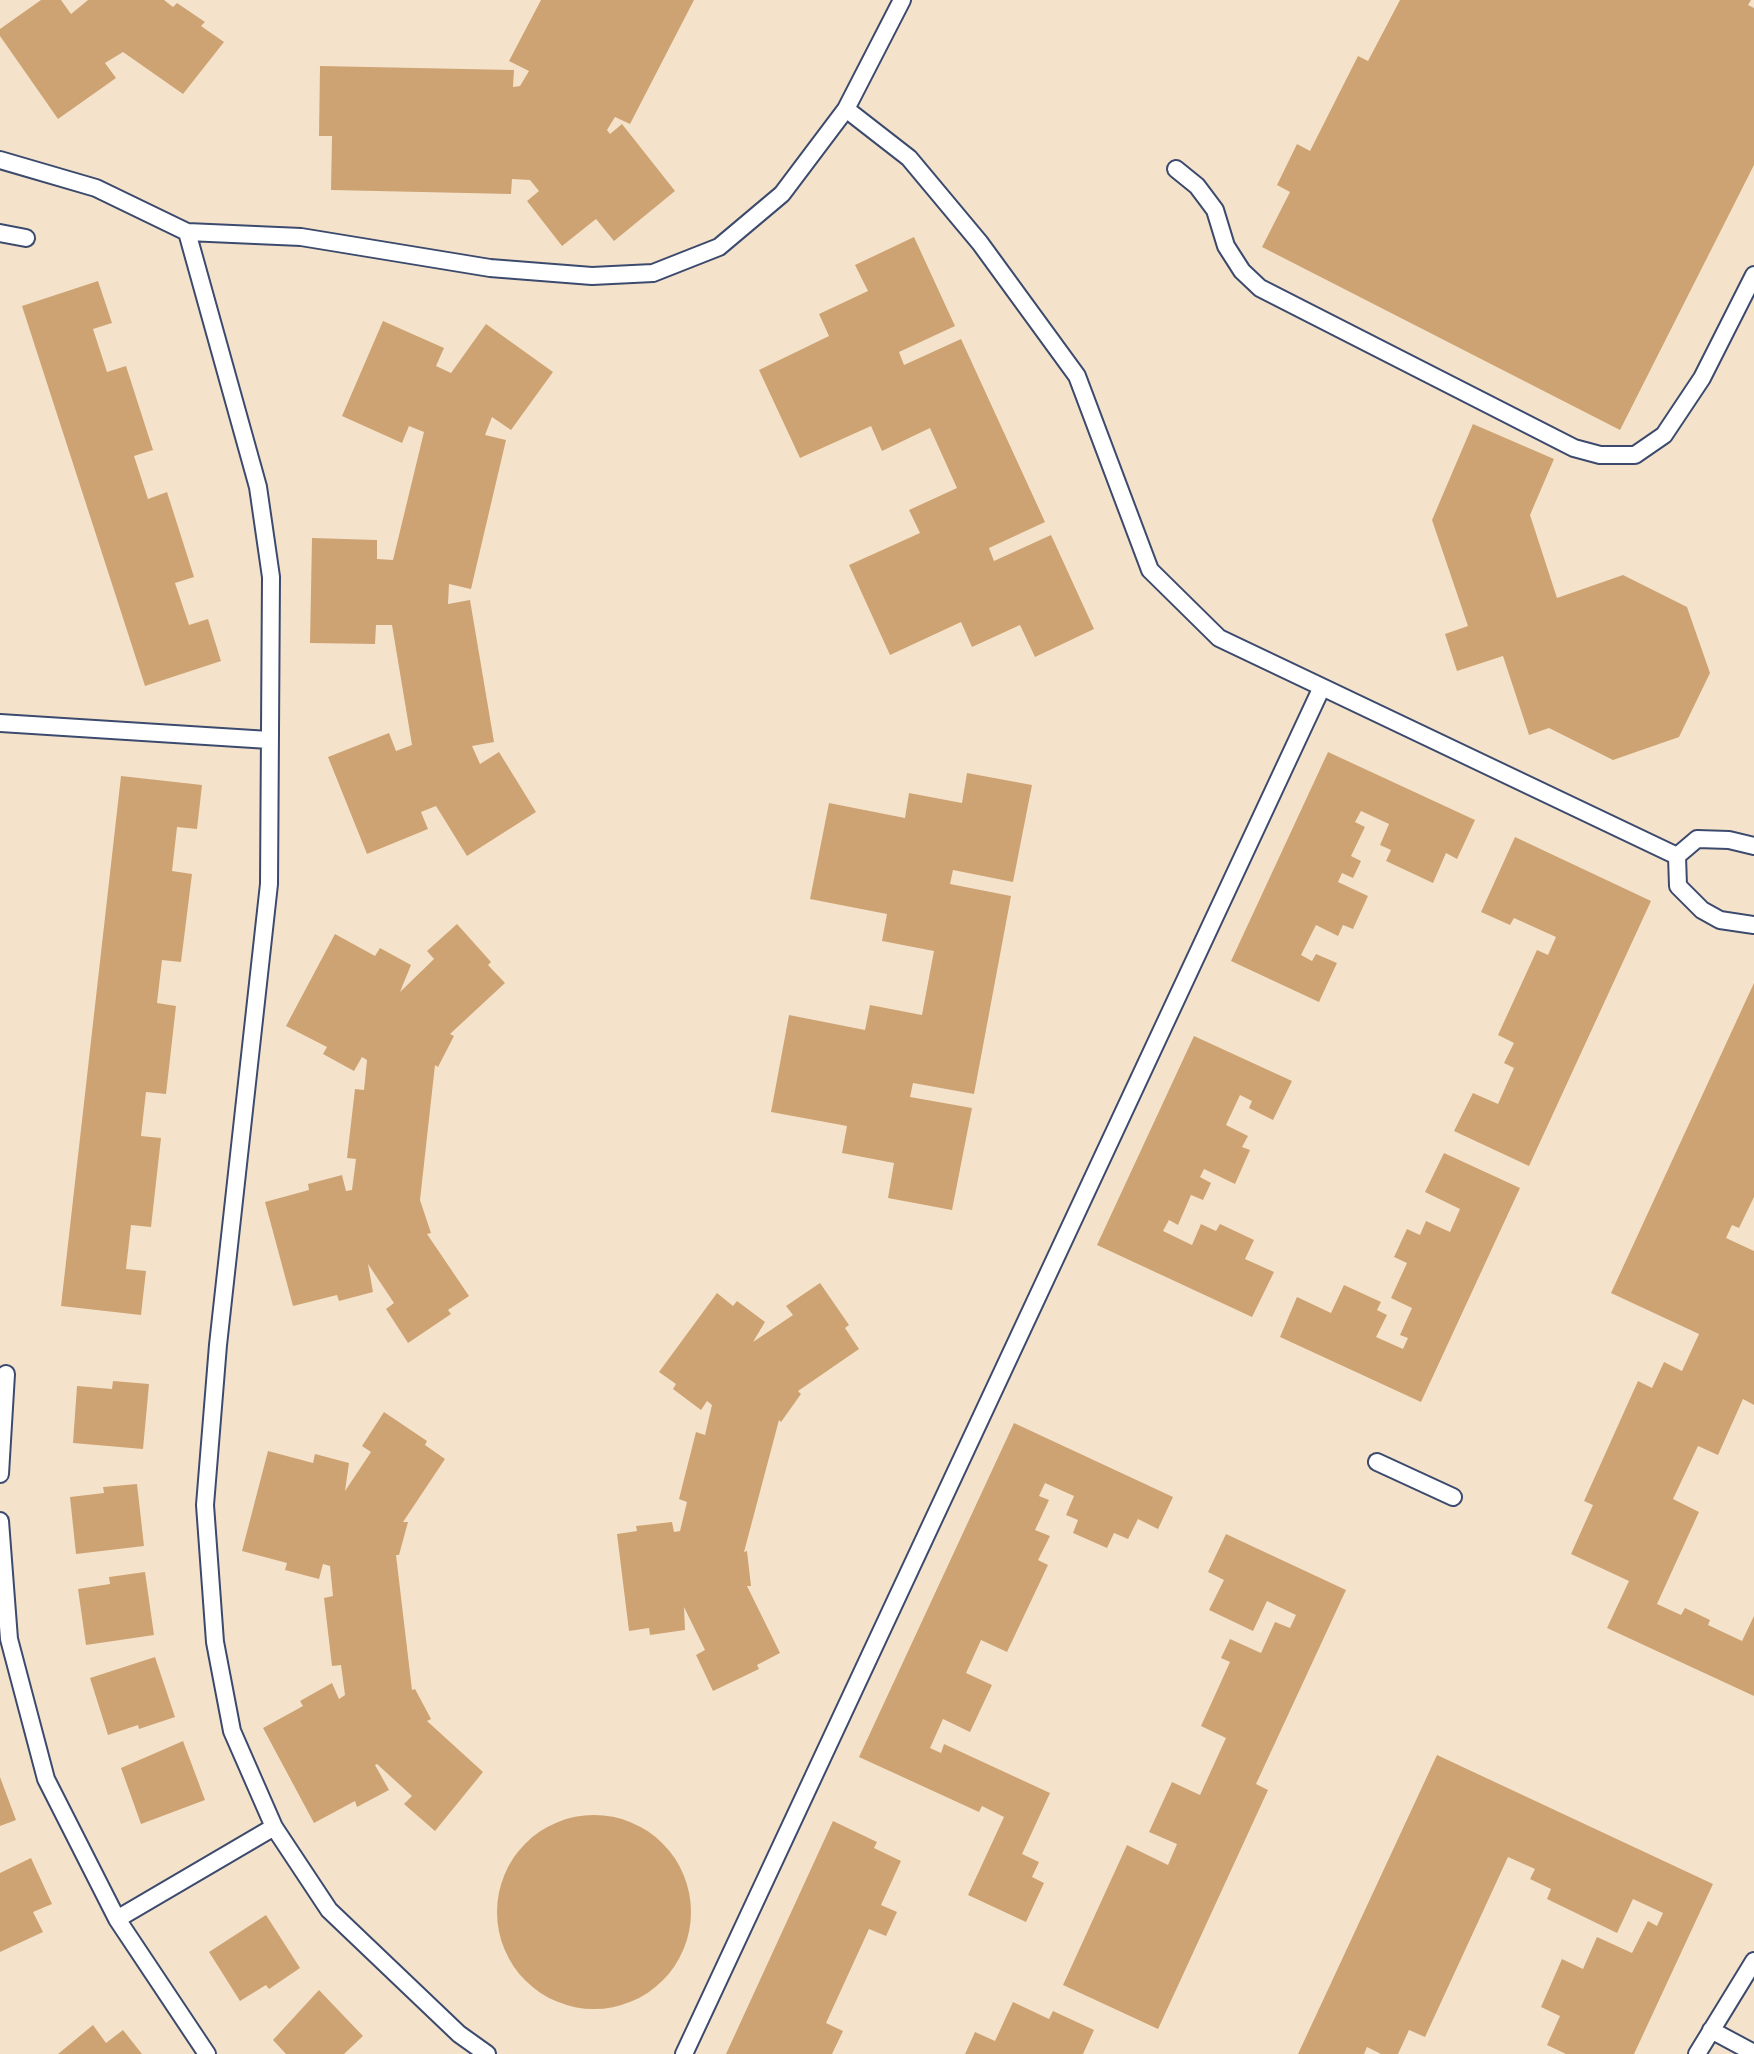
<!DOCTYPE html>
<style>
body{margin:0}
canvas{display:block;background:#f4e3ca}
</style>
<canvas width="1754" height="2054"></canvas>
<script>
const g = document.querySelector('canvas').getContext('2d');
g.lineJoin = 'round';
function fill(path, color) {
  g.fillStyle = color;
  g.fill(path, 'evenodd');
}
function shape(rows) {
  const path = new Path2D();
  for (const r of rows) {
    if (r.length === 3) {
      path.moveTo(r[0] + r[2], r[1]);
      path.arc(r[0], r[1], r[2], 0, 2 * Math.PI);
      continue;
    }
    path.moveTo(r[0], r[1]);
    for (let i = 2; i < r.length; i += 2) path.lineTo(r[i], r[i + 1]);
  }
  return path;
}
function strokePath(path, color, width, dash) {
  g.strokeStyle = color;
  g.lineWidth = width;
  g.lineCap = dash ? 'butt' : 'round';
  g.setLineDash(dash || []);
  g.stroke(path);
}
fill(shape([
 [41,0,61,0,71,14,88,0,164,0,173,7,177,3,205,22,201,26,224,42,183,94,123,52,105,63,116,78,58,119,0,36,0,29],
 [541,0,694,0,630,124,615,117,607,130,610,134,622,124,675,191,614,241,596,219,562,246,527,201,539,191,530,180,512,179,511,194,331,190,332,136,319,136,320,66,514,70,513,87,520,86,529,71,509,61],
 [1400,0,1751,0,1748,5,1754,8,1754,165,1620,430,1262,247,1290,192,1277,185,1297,144,1310,151,1358,56,1368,61],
 [914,237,955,326,899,352,904,365,961,339,1045,522,989,548,994,561,1051,535,1094,629,1035,657,1020,625,972,647,961,622,890,655,849,565,920,533,909,510,957,488,930,428,882,451,871,426,800,458,759,370,829,336,819,314,868,291,855,265],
 [98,281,112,323,93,329,107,372,126,366,153,450,134,456,148,499,167,492,194,577,175,583,189,625,208,619,221,661,145,686,22,306],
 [383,321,444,348,436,366,451,373,486,324,553,372,511,430,492,417,485,435,506,440,471,589,449,584,448,604,470,600,494,742,472,746,480,764,499,752,536,812,467,856,436,806,421,812,428,829,367,854,328,757,389,733,396,751,412,745,392,625,376,625,375,644,310,643,312,538,377,540,377,559,393,560,424,432,409,426,402,443,342,416],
 [1473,424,1554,459,1530,515,1557,598,1623,575,1687,607,1710,673,1679,737,1613,760,1549,728,1529,735,1503,656,1457,671,1445,634,1468,626,1432,520],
 [1328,752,1475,820,1457,859,1446,853,1433,883,1386,861,1391,850,1380,845,1389,824,1361,811,1355,822,1365,827,1351,856,1361,861,1353,878,1342,873,1338,882,1368,896,1353,929,1343,925,1338,936,1316,925,1301,955,1312,961,1316,954,1337,963,1319,1002,1231,961],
 [967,773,1032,785,1013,882,953,870,950,884,1011,896,974,1094,913,1083,910,1097,972,1108,952,1210,888,1198,894,1163,842,1153,847,1126,771,1112,789,1015,865,1030,870,1005,922,1015,934,951,882,941,887,914,810,899,829,803,905,818,909,793,962,803],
 [121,776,202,785,197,829,177,827,172,871,192,874,181,962,162,960,157,1003,176,1006,166,1094,146,1092,141,1136,161,1138,151,1227,131,1225,126,1269,146,1271,141,1315,61,1306],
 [1515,837,1651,901,1529,1166,1454,1131,1473,1093,1498,1104,1514,1068,1504,1063,1514,1043,1498,1035,1537,950,1548,955,1556,937,1514,918,1510,925,1481,912],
 [457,924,491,962,488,965,505,983,450,1034,454,1036,438,1067,435,1065,420,1200,431,1233,427,1234,469,1296,448,1310,451,1314,408,1343,386,1309,394,1303,368,1264,373,1292,339,1301,337,1295,293,1306,265,1202,309,1190,308,1184,342,1175,346,1191,352,1190,356,1159,347,1158,355,1089,364,1090,367,1060,362,1057,354,1071,323,1054,327,1047,286,1026,335,934,375,956,380,948,411,965,400,992,434,959,427,951],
 [1754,983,1754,1197,1739,1228,1732,1225,1726,1238,1754,1251,1754,1405,1743,1399,1718,1455,1698,1446,1673,1499,1699,1512,1657,1604,1681,1615,1685,1608,1710,1620,1708,1625,1742,1641,1754,1616,1754,1696,1607,1628,1629,1581,1571,1554,1593,1505,1584,1501,1638,1381,1652,1388,1664,1362,1682,1371,1699,1334,1611,1293],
 [1194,1036,1292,1081,1273,1120,1249,1108,1252,1101,1240,1095,1226,1125,1248,1136,1242,1147,1250,1150,1235,1184,1204,1169,1200,1177,1211,1183,1203,1200,1191,1195,1178,1225,1169,1220,1163,1231,1192,1245,1201,1224,1216,1231,1220,1224,1254,1240,1245,1259,1274,1272,1252,1317,1097,1245],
 [1444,1153,1520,1188,1421,1402,1280,1337,1297,1297,1331,1313,1344,1285,1381,1302,1377,1310,1387,1315,1376,1337,1403,1349,1408,1338,1400,1335,1412,1308,1391,1298,1407,1263,1394,1257,1407,1229,1420,1235,1426,1221,1450,1232,1460,1209,1425,1192],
 [820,1283,849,1325,845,1328,859,1349,798,1391,801,1394,781,1422,779,1420,744,1552,747,1551,751,1586,747,1586,780,1653,757,1665,759,1669,713,1691,696,1655,705,1650,684,1607,685,1630,650,1635,649,1628,629,1631,617,1534,637,1531,636,1526,672,1522,674,1532,680,1531,687,1502,679,1499,696,1432,705,1435,712,1405,707,1401,701,1410,673,1389,676,1384,659,1372,717,1293,733,1306,737,1301,765,1322,753,1342,793,1315,786,1306],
 [113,1381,149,1384,143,1449,73,1443,77,1386,112,1389],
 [384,1412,427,1441,425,1445,445,1459,403,1522,408,1522,399,1555,396,1555,412,1690,415,1689,431,1719,427,1721,483,1772,435,1831,404,1804,412,1796,377,1764,375,1765,389,1790,357,1807,355,1801,314,1823,263,1728,303,1706,300,1701,332,1683,339,1699,345,1695,341,1665,332,1666,324,1598,333,1596,330,1566,323,1564,319,1579,285,1570,287,1563,242,1551,268,1451,313,1463,315,1454,349,1463,345,1491,371,1452,362,1446],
 [1014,1423,1173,1497,1158,1529,1138,1519,1128,1539,1114,1533,1107,1548,1073,1533,1078,1520,1066,1515,1074,1496,1045,1483,1039,1496,1049,1500,1035,1530,1050,1536,1038,1560,1048,1565,1007,1652,981,1640,966,1673,992,1685,970,1732,943,1719,930,1748,941,1753,944,1744,1050,1793,1022,1854,1039,1862,1032,1877,1044,1883,1026,1922,968,1895,1004,1817,982,1806,979,1812,859,1757],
 [137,1484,144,1546,76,1554,70,1497,104,1493,103,1487],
 [1226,1534,1346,1590,1256,1784,1268,1790,1158,2029,1063,1985,1127,1845,1168,1865,1177,1844,1149,1832,1172,1782,1200,1795,1226,1738,1201,1726,1230,1662,1221,1658,1230,1639,1261,1653,1275,1622,1290,1628,1296,1615,1267,1601,1253,1631,1209,1610,1224,1580,1208,1572],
 [145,1572,154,1635,86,1645,78,1589,110,1584,109,1577],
 [155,1657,175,1717,139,1729,138,1725,108,1735,90,1678],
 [183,1741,205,1800,141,1824,121,1768],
 [1437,1755,1713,1884,1634,2054,1566,2054,1547,2045,1560,2016,1541,2007,1562,1959,1583,1969,1597,1937,1632,1953,1648,1921,1657,1926,1663,1913,1633,1899,1617,1933,1547,1899,1551,1889,1530,1879,1535,1869,1508,1857,1425,2037,1409,2030,1398,2054,1381,2054,1367,2047,1364,2054,1298,2054],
 [0,1777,16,1820,0,1826],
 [594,1912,97],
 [833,1821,877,1842,874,1848,901,1861,881,1905,897,1912,886,1936,869,1929,826,2023,843,2031,832,2054,726,2054],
 [31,1858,52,1904,33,1912,43,1932,0,1952,0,1873],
 [266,1915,300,1968,269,1989,266,1985,240,2001,209,1952],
 [319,1990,363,2036,344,2054,286,2054,273,2040],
 [1013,2002,1049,2019,1053,2011,1094,2030,1083,2054,965,2054,975,2032,995,2041],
 [93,2025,106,2043,123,2030,142,2054,58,2054]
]), '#cea374');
const lane = shape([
 [846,109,909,158,980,243,1077,376,1150,570,1219,638,1322,687],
 [0,160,96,188,187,232,258,487,271,577,269,884,218,1345,205,1505,215,1642,232,1731,274,1827,329,1910,459,2034,487,2054],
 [1176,169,1197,186,1215,210,1226,246,1242,271,1260,288,1574,448,1600,455,1635,455,1664,435,1702,378,1754,275],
 [187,232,301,237,490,268,592,276,653,273,719,247,782,194,846,109,902,0],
 [0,233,26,238],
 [0,723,269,740],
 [1677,856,1678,886,1702,910,1720,920,1754,925],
 [1677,856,1697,839,1729,840,1754,846],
 [1377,1462,1453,1497],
 [0,1474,6,1374],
 [0,1521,9,1639,46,1779,117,1919,207,2054],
 [117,1919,274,1827],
 [1711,2030,1754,2053],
 [684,2054,1322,687,1677,856],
 [1697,2054,1754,1961]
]);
strokePath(lane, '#3c4a6e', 20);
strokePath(lane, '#fff', 16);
</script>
